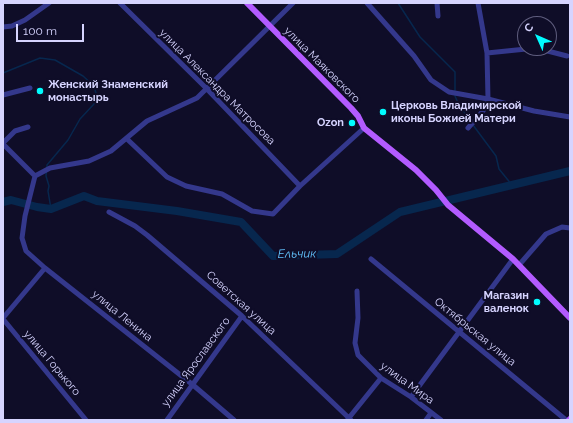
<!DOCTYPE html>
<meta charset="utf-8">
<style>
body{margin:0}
#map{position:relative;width:573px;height:423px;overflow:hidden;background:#0f0d28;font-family:Raleway,sans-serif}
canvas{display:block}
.frame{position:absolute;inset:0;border:4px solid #d6d4ff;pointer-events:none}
.north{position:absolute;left:517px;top:16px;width:40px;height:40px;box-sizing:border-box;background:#0f0d28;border:1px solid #5f5d7e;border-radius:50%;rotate:315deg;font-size:11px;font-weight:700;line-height:16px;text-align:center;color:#d6d4ff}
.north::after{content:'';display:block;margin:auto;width:14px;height:18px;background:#00fcff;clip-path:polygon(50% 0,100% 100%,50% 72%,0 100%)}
.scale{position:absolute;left:16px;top:24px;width:68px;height:18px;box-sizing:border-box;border:2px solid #d6d4ff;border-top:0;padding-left:5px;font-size:12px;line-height:14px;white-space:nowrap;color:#d6d4ff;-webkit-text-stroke:3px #0f0d28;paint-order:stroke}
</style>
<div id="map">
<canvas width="573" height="423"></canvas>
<div class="frame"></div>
<div class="north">С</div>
<div class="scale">100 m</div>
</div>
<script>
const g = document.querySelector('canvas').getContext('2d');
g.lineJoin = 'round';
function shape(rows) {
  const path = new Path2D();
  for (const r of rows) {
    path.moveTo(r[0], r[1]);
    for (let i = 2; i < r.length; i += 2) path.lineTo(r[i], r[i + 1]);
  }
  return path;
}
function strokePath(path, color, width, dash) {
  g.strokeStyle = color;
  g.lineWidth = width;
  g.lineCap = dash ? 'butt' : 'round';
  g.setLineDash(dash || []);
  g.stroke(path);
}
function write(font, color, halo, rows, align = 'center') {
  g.font = font + ' Raleway,sans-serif';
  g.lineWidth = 4;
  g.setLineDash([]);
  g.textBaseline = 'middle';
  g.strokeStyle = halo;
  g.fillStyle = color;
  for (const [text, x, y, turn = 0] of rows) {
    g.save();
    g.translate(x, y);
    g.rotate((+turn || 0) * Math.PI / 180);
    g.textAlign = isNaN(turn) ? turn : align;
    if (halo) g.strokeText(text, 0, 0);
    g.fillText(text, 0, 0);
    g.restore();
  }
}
strokePath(shape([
 [398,3,420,37,455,72,455,96,458,103,471,122],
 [3,73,40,58,55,60,83,76,94,86,97,97,94,104,80,119,68,140,47,165,46,176,49,186,48,191,51,209],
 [473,125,496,156,499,169,512,185]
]), '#07274e', 1.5);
strokePath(shape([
 [3,202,11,200,37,207,51,209,84,196,97,201,177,211,241,222,273,256,337,254,400,212,570,171]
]), '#07274e', 8);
strokePath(shape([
 [120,3,206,88,300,186],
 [367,3,414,56,431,80,449,92,488,99,534,111,570,117],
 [437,3,438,16],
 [3,27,12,26,25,20,49,3],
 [487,53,536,48,567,56],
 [3,95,30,88],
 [468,128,483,111,488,99,487,53,478,3],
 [127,139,167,177,186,186,222,194,252,211,273,214,300,186,364,128],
 [3,143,15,131,28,127],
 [3,144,35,176,25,216,22,238,26,251,45,268,193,385,234,420],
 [35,176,50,168,89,161,111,151,147,121,197,98,293,3],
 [109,212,135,226,147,235,242,316,351,420],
 [371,259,566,420],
 [519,265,546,234,562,227,570,228],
 [357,291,358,318,355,343,358,355,381,378,411,397,441,420],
 [3,318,45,268],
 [3,319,86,420],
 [411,397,513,259],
 [348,419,381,378],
 [167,420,242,316],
 [426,420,431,413]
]), '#34388c', 5);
strokePath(shape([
 [247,3,351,108,358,116,364,128,416,170,436,190,448,205,513,259,570,318],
 [569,420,570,419]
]), '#b35bff', 6);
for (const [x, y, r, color] of [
 [40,91,4,"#00fcff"],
 [383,112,4,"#00fcff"],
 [352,123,4,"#00fcff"],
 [537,302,4,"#00fcff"]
]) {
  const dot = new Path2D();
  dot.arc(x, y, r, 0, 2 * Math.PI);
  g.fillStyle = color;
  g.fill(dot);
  strokePath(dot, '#0f0d28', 1.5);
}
write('11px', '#d6d4ff', '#0f0d28', [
 ["улица Маяковского",322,65,45],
 ["улица Александра Матросова",217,87,45],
 ["Советская улица",241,303,42],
 ["улица Ленина",122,316,39],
 ["Октябрьская улица",475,332,39],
 ["улица Ярославского",196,362,-54],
 ["улица Горького",52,363,50],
 ["улица Мира",407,383,36]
]);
write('bold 11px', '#d6d4ff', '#0f0d28', [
 ["Женский Знаменский",48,85],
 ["монастырь",48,98],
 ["Церковь Владимирской",391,106],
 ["иконы Божией Матери",391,119],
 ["Ozon",344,123,"right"],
 ["Магазин",529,296,"right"],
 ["валенок",529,309,"right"]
], 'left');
write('italic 12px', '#62c4ff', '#0f0d28', [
 ["Ельчик",297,254,-1]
]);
</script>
